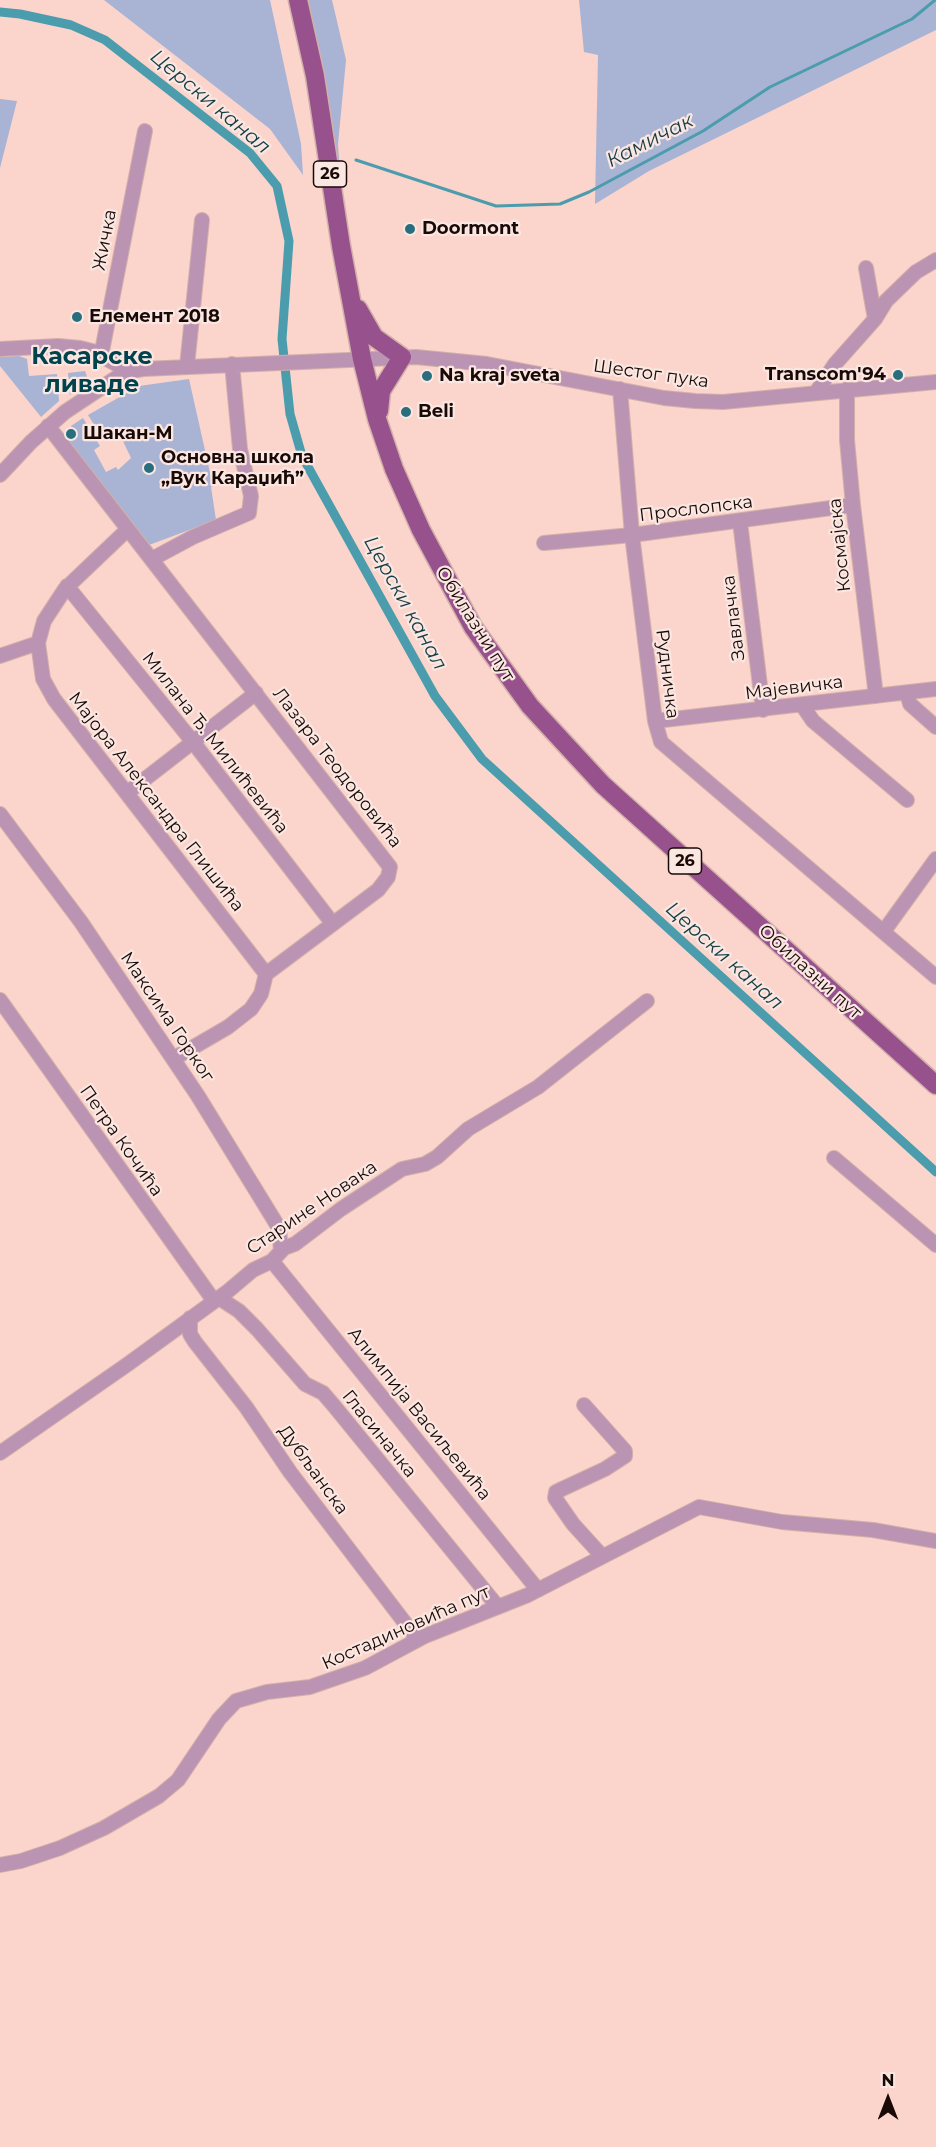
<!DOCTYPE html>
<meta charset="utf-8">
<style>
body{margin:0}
#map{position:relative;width:936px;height:2147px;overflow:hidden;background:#fbd4cc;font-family:Montserrat,sans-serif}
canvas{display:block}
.north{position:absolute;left:858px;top:2069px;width:60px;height:60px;-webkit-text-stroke:4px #fae7e2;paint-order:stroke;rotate:0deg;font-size:16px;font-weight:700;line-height:24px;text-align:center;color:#190a07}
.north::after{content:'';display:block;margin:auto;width:21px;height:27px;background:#190a07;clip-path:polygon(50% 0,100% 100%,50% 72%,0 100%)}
</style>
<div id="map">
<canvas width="936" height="2147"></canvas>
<div class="north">N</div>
</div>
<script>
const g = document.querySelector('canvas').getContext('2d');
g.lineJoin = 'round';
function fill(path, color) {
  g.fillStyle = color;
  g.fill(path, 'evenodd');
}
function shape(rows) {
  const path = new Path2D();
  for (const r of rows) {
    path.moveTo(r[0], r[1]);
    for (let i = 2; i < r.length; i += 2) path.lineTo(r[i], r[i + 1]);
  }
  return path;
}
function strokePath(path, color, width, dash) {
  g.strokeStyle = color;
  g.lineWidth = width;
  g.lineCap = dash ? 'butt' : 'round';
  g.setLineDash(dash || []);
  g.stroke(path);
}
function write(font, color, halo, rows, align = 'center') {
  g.font = font + ' Montserrat,sans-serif';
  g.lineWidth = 4.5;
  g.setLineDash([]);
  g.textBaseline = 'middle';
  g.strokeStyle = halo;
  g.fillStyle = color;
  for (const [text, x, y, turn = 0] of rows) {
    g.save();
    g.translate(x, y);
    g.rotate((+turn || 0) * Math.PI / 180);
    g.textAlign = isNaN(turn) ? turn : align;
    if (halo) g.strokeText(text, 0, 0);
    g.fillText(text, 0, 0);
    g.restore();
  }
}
fill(shape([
 [104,0,270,0,301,144,303,175,270,129],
 [303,0,332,0,340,34,346,60,338,144,340,173],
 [579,0,936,0,936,30,649,171,595,204,598,55,584,52],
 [0,99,17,101,0,168],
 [19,356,27,359,29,376,57,374,59,401,41,417,0,366,0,357],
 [85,371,89,382,70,395,68,373],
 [189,379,213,486,211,487,216,520,149,545,62,433,71,441,77,435,71,426,83,418,100,446,94,450,106,472,116,467,118,470,131,458,121,437,117,431,103,439,88,415,139,386]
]), '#a9b3d4');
strokePath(shape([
 [356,160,496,206,560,204,589,192,703,131,770,87,912,19,935,0]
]), '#4b9cac', 3);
strokePath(shape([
 [0,12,20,14,71,25,105,40,250,153,277,186,289,241,282,339,290,414,302,456,435,696,482,759,936,1172]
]), '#4b9cac', 9);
const minor = shape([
 [866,268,875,319],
 [0,349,58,346,80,348,92,351,129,371],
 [101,356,145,131],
 [187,366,202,220],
 [620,389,632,535,655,721,661,742,936,977],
 [847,389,847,440,853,505,876,696],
 [817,391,835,364,875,319,886,301,916,272,936,260],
 [48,426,390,867,388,877,378,890,266,974],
 [0,475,31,442,65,412,125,372,143,369,416,357,487,364,664,398,695,401,723,402,936,382],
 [740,522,763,710],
 [544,543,632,535,853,505],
 [152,559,193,537,249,513,251,496,240,449,232,364],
 [67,586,193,742,333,924],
 [38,643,43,679,54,699,266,974],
 [0,656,38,643,44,621,65,589,128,529],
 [907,693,910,704,936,727],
 [802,705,813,721,907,800],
 [655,721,936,689],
 [127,793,256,693],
 [0,814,81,922,198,1096,279,1228,281,1251],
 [884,931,936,859],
 [0,1000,214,1301],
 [173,1059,228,1027,251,1009,261,994,266,974],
 [834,1158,936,1245],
 [272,1261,538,1590],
 [219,1298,239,1311,257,1329,305,1384,323,1393,335,1407,498,1607],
 [190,1318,190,1334,195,1342,246,1407,290,1472,418,1640],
 [584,1405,625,1451,625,1456,605,1469,562,1489,556,1492,555,1498,573,1524,602,1556],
 [0,1453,128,1364,227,1292,253,1270,272,1261,284,1248,295,1244,341,1209,402,1169,425,1164,437,1157,468,1129,538,1087,647,1001],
 [0,1865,21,1861,60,1848,104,1828,159,1796,178,1780,219,1719,236,1701,267,1692,310,1687,365,1668,425,1636,528,1595,699,1507,782,1522,873,1530,936,1541]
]);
const major = shape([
 [298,0,315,76,341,246,362,359,377,419,394,469,421,530,473,627,530,706,603,785,936,1085],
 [358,309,374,337,402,357,381,391,379,411]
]);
strokePath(minor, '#d2b0a9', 16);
strokePath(major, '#d2b0a9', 21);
strokePath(minor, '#bb94b3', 14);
strokePath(major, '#97528e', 18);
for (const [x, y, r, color] of [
 [410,229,6,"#286e7c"],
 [77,317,6,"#286e7c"],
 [898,375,6,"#286e7c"],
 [427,376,6,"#286e7c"],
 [406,412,6,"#286e7c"],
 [71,434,6,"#286e7c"],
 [149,468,6,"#286e7c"]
]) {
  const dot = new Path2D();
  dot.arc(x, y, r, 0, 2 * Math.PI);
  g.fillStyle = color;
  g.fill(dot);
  strokePath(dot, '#fae7e2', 2);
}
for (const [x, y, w] of [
 [330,174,33],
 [685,861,33]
]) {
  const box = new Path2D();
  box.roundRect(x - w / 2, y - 13, w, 26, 4.5);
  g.fillStyle = '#fae7e2';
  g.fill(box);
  strokePath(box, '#190a07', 1.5);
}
write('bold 16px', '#190a07', null, [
 ["26",330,174],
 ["26",685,861]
]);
write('bold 18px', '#190a07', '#fae7e2', [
 ["Doormont",422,229],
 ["Елемент 2018",89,317],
 ["Transcom'94",886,375,"right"],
 ["Na kraj sveta",439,376],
 ["Beli",418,412],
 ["Шакан-М",83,434],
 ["Основна школа",161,458],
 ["„Вук Караџић”",161,479]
], 'left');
write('18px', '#190a07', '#fae7e2', [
 ["Жичка",105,240,-79],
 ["Шестог пука",651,374,8],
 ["Прослопска",696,509,-7],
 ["Космајска",840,545,-96],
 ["Завлачка",734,618,-97],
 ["Обилазни пут",475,624,58],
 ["Рудничка",667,674,83],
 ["Мајевичка",794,688,-7],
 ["Милана Ђ. Милићевића",215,743,52],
 ["Лазара Теодоровића",337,768,52],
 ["Мајора Александра Глишића",156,802,52],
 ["Обилазни пут",810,972,42],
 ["Максима Горког",167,1017,56],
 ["Петра Кочића",121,1141,55],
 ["Старине Новака",312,1208,-34],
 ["Алимпија Васиљевића",419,1414,51],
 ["Гласиначка",379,1434,51],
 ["Дубљанска",313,1470,54],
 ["Костадиновића пут",406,1628,-24]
]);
write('italic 20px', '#163c43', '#fae7e2', [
 ["Церски канал",210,102,40],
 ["Камичак",650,141,-27],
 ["Церски канал",405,603,61],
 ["Церски канал",724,956,42]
]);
write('bold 24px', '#01424c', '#fae7e2', [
 ["Касарске",92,357],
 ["ливаде",92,385]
]);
</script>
